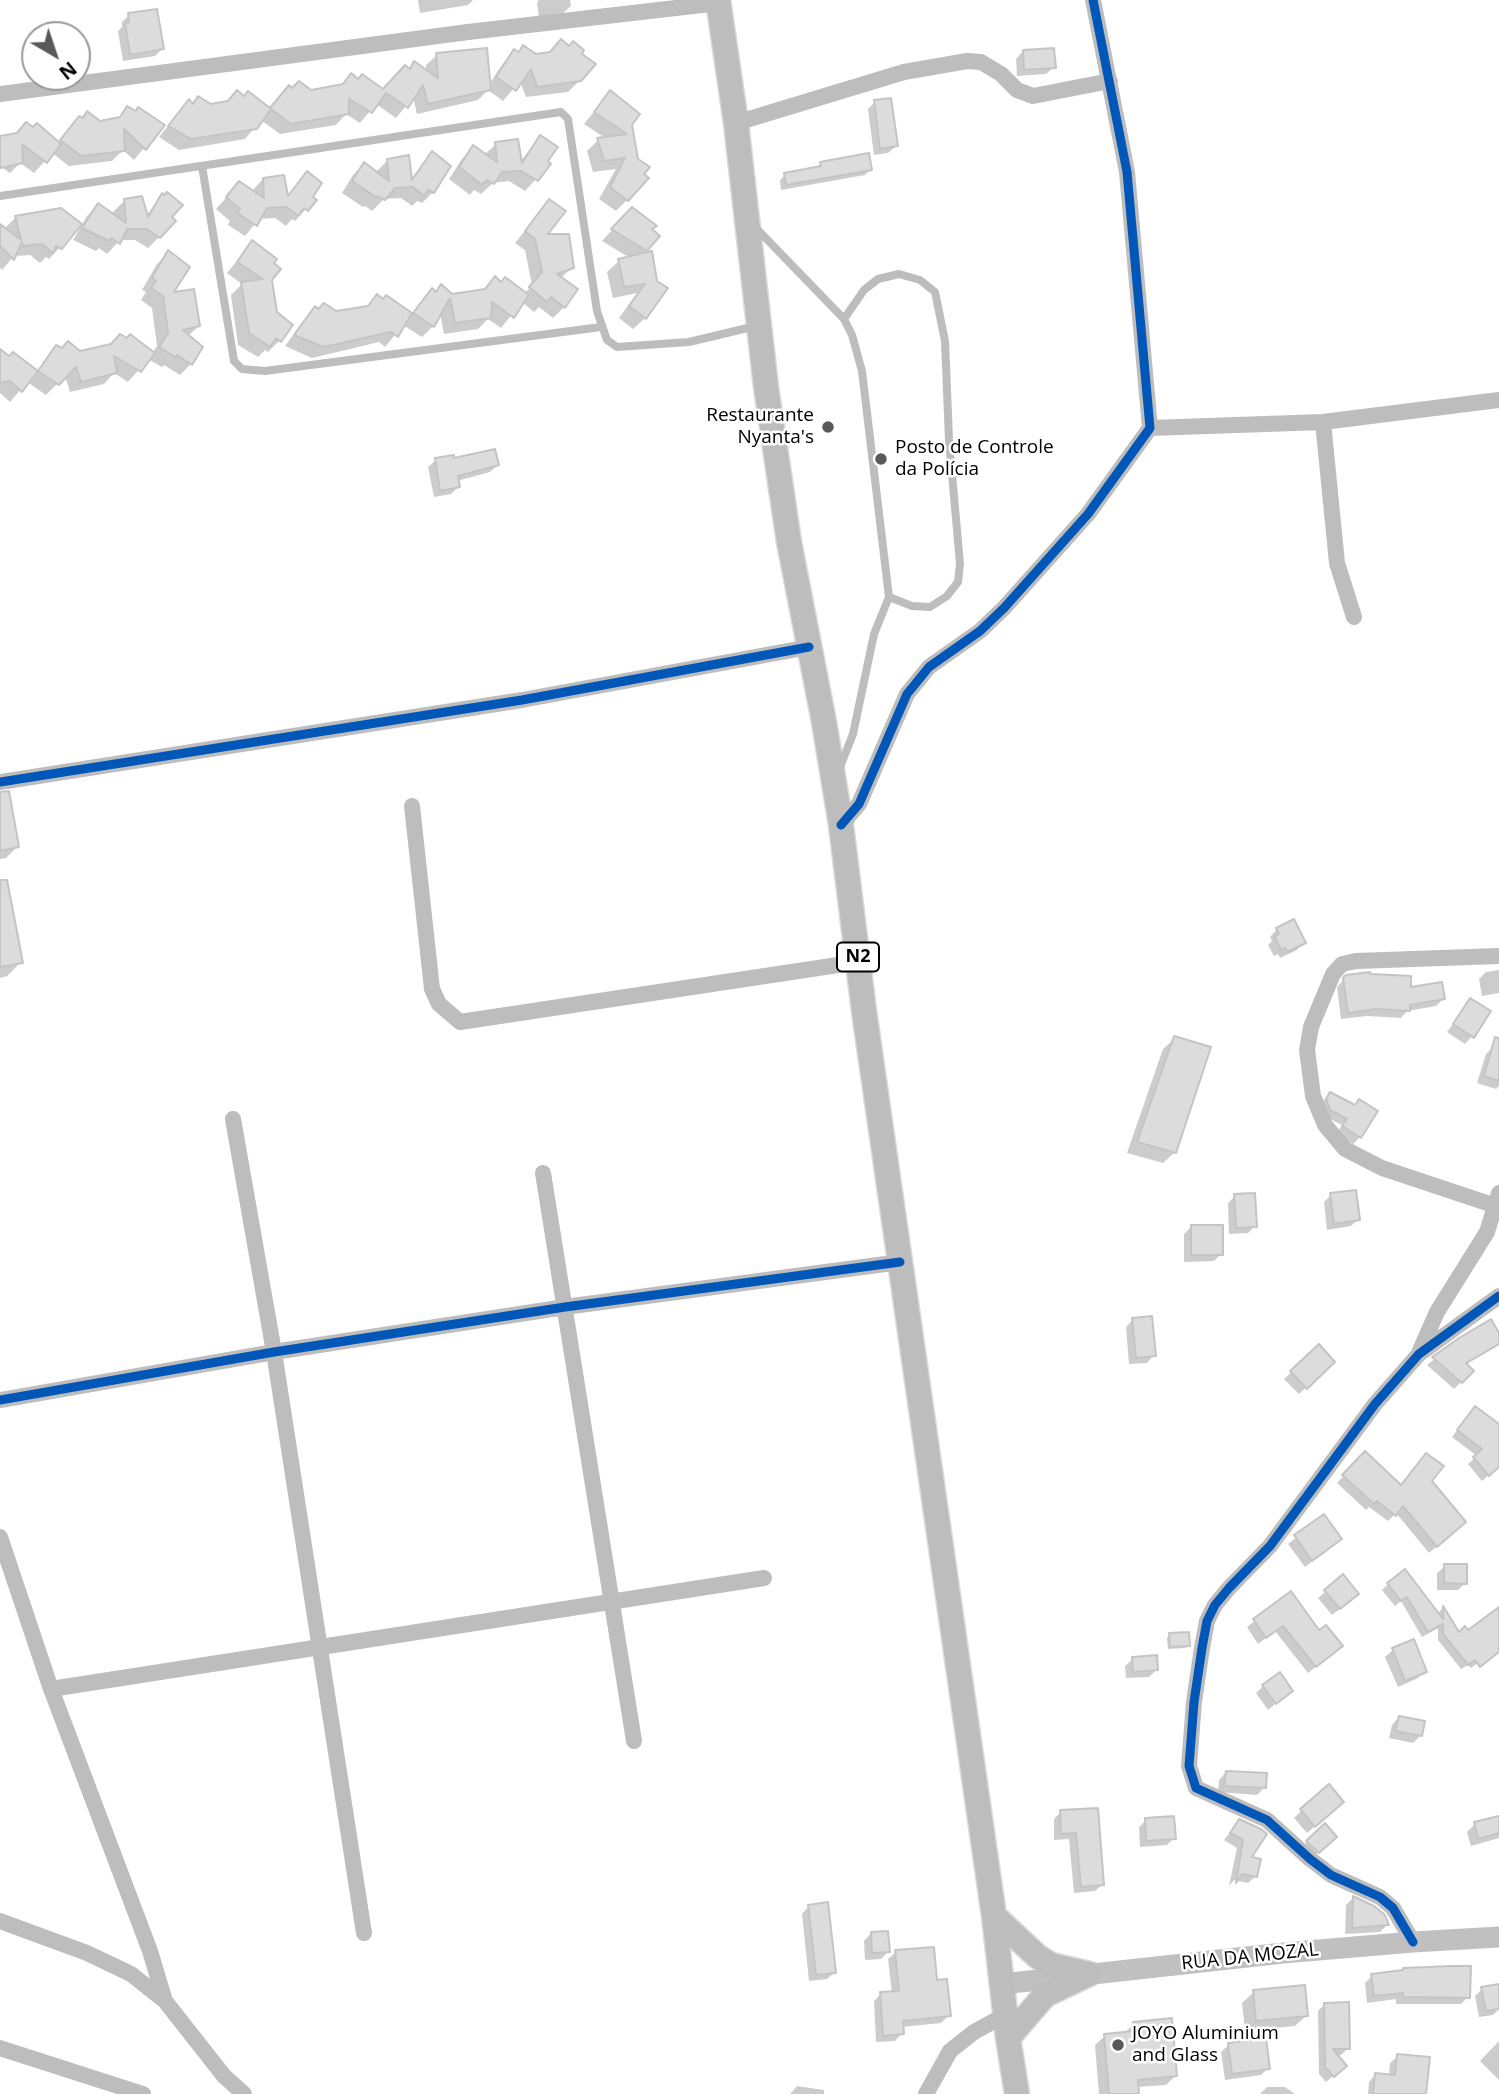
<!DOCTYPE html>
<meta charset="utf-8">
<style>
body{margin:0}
#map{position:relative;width:1499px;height:2094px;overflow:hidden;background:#fff;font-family:"Open Sans",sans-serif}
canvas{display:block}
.north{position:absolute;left:21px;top:21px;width:70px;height:70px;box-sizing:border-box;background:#fff;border:2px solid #999;border-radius:50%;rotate:141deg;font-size:19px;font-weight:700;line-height:28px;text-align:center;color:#000}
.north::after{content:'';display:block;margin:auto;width:24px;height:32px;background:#595959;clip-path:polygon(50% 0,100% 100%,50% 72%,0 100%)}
</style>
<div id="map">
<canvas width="1499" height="2094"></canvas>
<div class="north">N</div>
</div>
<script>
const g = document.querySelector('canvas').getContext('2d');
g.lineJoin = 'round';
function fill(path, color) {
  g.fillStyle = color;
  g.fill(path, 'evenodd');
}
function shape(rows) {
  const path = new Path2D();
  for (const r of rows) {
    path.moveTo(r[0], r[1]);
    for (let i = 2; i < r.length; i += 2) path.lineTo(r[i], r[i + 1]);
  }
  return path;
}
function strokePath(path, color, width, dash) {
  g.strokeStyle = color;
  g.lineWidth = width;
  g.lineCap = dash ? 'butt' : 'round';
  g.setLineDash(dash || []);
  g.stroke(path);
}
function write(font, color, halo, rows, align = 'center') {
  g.font = font + ' "Open Sans",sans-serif';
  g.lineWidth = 5;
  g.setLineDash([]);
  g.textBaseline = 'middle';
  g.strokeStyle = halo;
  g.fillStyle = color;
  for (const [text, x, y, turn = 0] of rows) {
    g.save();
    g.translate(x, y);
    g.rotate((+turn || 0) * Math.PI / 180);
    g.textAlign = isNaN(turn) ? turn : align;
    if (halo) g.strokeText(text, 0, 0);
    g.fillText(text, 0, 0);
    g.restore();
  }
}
fill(shape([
 [418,0,473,0,468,5,420,13],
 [539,0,570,0,571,6,563,13,539,17,537,3],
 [129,15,162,49,155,56,123,61,118,31,122,27,122,22],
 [515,51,580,80,568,92,526,97,520,81,503,101,488,90,478,100,417,114,413,97,396,118,376,104,360,123,346,114,336,125,280,134,261,120,245,139,179,150,159,137,179,112,198,98,210,106,269,109,289,87,292,90,311,92,340,87,351,75,358,81,383,91,414,63,426,72,426,65,437,55,488,86,504,62],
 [1023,51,1054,67,1046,74,1017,76,1016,59],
 [610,92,631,125,627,200,616,211,599,199,616,169,593,172,587,151,598,140,607,139,584,124],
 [875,102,896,146,888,153,874,155,868,109],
 [128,108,162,126,134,160,123,150,112,161,69,166,52,153,34,173,20,163,10,173,0,166,0,138,57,143,79,118,82,119,88,113,100,122,116,120],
 [540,137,536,179,525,191,509,181,493,183,481,194,474,190,470,195,449,179,462,159,473,147,484,155,496,144,520,162],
 [432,154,433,192,422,203,417,201,412,206,401,198,384,199,372,211,365,206,363,207,342,193,353,175,364,164,375,173,388,160,410,180],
 [821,163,870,170,865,175,781,190,780,180,785,175,815,169],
 [307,173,311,197,314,200,295,221,292,219,286,226,275,218,259,219,245,236,228,225,230,221,216,209,239,183,251,192,263,179,286,197],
 [162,195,170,217,159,237,148,248,135,240,120,240,107,254,99,248,96,251,73,240,87,216,99,205,113,216,113,212,124,201,146,216],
 [549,201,544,236,572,267,560,279,564,307,553,318,539,307,534,312,522,302,501,328,488,319,478,329,444,334,440,313,433,326,422,337,403,325,385,347,379,342,312,358,285,346,304,320,315,309,336,313,365,308,377,296,411,315,432,290,435,293,441,287,452,296,482,291,495,278,500,284,524,294,532,285,525,250,515,243],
 [16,217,60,247,49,259,46,257,40,263,30,255,14,256,2,270,0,268,0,226,4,229],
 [620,221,650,229,646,250,640,256,655,282,666,289,645,318,633,329,619,318,637,293,613,298,607,272,619,261,630,258,602,241],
 [252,242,270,280,279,341,268,352,265,350,258,357,238,345,231,295,242,284,227,273],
 [168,253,170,295,199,326,188,336,191,364,180,375,164,365,162,367,148,359,128,382,114,373,104,384,70,392,65,376,46,395,27,382,10,402,0,393,0,356,36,372,57,347,79,352,152,353,157,346,152,308,141,300,146,292,142,290,157,264],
 [436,460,453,460,498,465,490,472,457,481,458,487,451,494,434,497,428,467],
 [0,794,18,846,6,858,0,859],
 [0,899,21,962,7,976,0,978],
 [1277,929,1304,942,1297,950,1280,958,1278,954,1274,956,1268,945,1272,941,1270,937],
 [1499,970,1499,993,1482,996,1479,979,1486,972],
 [1347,976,1409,989,1443,999,1436,1006,1407,1011,1401,1018,1367,1016,1341,1019,1337,987],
 [1469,1002,1472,1036,1465,1044,1447,1032],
 [1175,1038,1175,1152,1163,1163,1127,1153,1163,1049],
 [1493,1047,1499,1049,1499,1086,1496,1089,1477,1083,1486,1054],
 [1330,1094,1354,1107,1360,1137,1353,1144,1337,1133,1342,1125,1324,1116,1323,1101],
 [1331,1195,1358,1219,1351,1226,1327,1230,1324,1202],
 [1235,1196,1255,1226,1248,1233,1229,1234,1228,1203],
 [1191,1227,1221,1254,1214,1261,1184,1262,1184,1234],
 [1133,1319,1154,1355,1147,1363,1129,1364,1126,1327],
 [1499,1337,1499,1344,1494,1348,1465,1365,1472,1371,1454,1389,1427,1365,1460,1339],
 [1318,1347,1333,1362,1299,1394,1284,1379],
 [1469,1415,1499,1426,1499,1466,1482,1481,1468,1464,1477,1456,1452,1437],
 [1365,1453,1400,1486,1430,1481,1457,1529,1429,1553,1396,1513,1388,1521,1369,1507,1366,1510,1337,1483],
 [1323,1516,1332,1546,1305,1567,1288,1544],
 [1445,1566,1465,1583,1458,1590,1437,1590,1437,1573],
 [1343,1577,1350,1601,1332,1615,1318,1598],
 [1388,1584,1437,1614,1443,1608,1458,1634,1468,1633,1499,1609,1499,1647,1471,1668,1468,1665,1461,1669,1438,1640,1438,1628,1422,1637,1401,1601,1395,1606,1382,1590],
 [1290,1593,1333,1653,1308,1673,1275,1631,1258,1644,1247,1627],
 [1170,1635,1188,1645,1185,1648,1168,1649,1167,1638],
 [1413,1641,1425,1671,1418,1678,1398,1687,1385,1657,1393,1650],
 [1133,1659,1156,1670,1149,1677,1126,1678,1125,1666],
 [1263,1686,1291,1691,1268,1710,1256,1693],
 [1399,1717,1423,1722,1420,1736,1413,1743,1389,1738,1392,1725],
 [1226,1772,1264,1788,1257,1795,1218,1792,1219,1780],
 [1335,1809,1307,1833,1294,1818,1301,1811],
 [1096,1810,1103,1884,1095,1891,1074,1893,1069,1839,1054,1840,1054,1819,1061,1812],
 [1499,1818,1499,1838,1471,1846,1467,1832,1475,1824],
 [1146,1820,1174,1838,1167,1845,1140,1847,1139,1827],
 [1239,1821,1256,1876,1248,1883,1234,1880,1229,1886,1237,1848,1224,1840],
 [1325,1826,1328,1844,1311,1859,1300,1849],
 [1353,1898,1387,1925,1380,1932,1345,1934,1346,1905],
 [809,1906,835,1972,827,1979,809,1981,802,1914],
 [871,1933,888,1952,881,1959,865,1960,864,1941],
 [896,1952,936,1982,949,2015,941,2023,902,2027,902,2033,895,2041,876,2042,874,2001,881,1994,892,1994,888,1959],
 [1372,1976,1468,1997,1461,2004,1396,2004,1396,1999,1367,2003,1365,1983],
 [1482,1989,1499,2000,1499,2009,1493,2015,1479,2017,1475,1996],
 [1254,1992,1307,2015,1295,2026,1245,2031,1242,2003],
 [1324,2005,1348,2048,1341,2055,1335,2055,1338,2072,1326,2082,1319,2074,1318,2011],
 [1134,2024,1175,2076,1166,2085,1137,2087,1137,2094,1099,2094,1095,2045,1105,2036,1124,2033],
 [1499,2041,1499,2080,1480,2061],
 [1229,2045,1268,2068,1261,2075,1225,2080,1221,2052],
 [1398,2056,1425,2094,1368,2094,1369,2082,1376,2074,1389,2076,1390,2063],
 [797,2086,824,2090,824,2094,790,2094],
 [1267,2087,1285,2087,1295,2094,1260,2094]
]), '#0003');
const building = shape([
 [157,9,164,49,130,55,125,23,129,22,128,13,157,9],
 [561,39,569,46,573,41,584,50,582,54,596,64,581,81,537,87,531,69,516,91,496,77,514,49,519,52,523,45,536,54,550,52,561,39],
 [487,48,491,90,428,104,423,85,408,108,386,93,372,113,349,99,349,114,291,124,271,109,257,129,191,139,168,126,189,99,193,104,198,96,211,104,228,101,237,90,244,96,248,91,270,108,289,85,292,88,299,81,311,90,343,84,351,73,358,79,362,74,383,89,405,65,410,69,414,61,438,78,436,53,487,48],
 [1054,48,1056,68,1024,70,1023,50,1054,48],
 [610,90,640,114,632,125,638,159,650,167,644,174,649,178,628,201,610,187,625,158,604,161,597,138,627,134,594,112,610,90],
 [891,98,898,146,880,149,874,100,891,98],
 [127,106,136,111,138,107,165,125,146,150,124,129,125,151,81,156,60,140,79,116,83,118,87,111,100,121,120,117,127,106],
 [26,122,33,127,37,123,61,144,47,163,22,144,23,163,0,168,0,136,17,133,26,122],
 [540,135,558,147,548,161,551,164,538,181,521,171,502,172,494,184,487,180,482,185,459,167,473,145,497,162,495,142,518,139,522,163,540,135],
 [432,151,451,166,434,193,428,190,424,196,413,187,395,188,385,200,377,196,376,197,352,181,364,162,389,181,387,159,409,155,412,180,432,151],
 [869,153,872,170,786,185,784,173,821,166,820,162,869,153],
 [307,171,322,183,313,197,317,200,308,211,304,208,298,216,287,207,267,208,257,226,237,213,240,209,226,197,239,181,264,198,263,178,284,175,288,196,307,171],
 [167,192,183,205,172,217,176,221,160,238,147,229,127,229,120,244,111,238,109,241,82,228,98,203,126,223,124,199,142,196,148,217,162,193,164,195,167,192],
 [549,199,566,211,548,234,569,234,574,268,557,274,578,289,565,308,551,297,547,302,529,287,542,272,535,239,525,231,549,199],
 [632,207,657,226,652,229,660,236,647,251,611,229,632,207],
 [61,208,82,224,62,249,56,246,53,253,42,244,23,246,22,242,14,260,0,246,0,224,21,240,15,216,61,208],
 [252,240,277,259,274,263,281,269,272,280,277,312,293,325,281,342,276,338,270,347,249,333,241,282,263,279,237,262,252,240],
 [168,250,190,267,174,292,194,289,200,326,183,330,203,347,192,365,177,355,175,357,159,347,168,333,163,296,151,288,156,281,152,278,168,250],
 [652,251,657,281,668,288,646,319,629,306,645,284,624,287,618,259,652,251],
 [495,276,501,282,505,277,529,295,514,318,492,302,491,318,455,323,450,298,434,327,413,313,432,288,436,292,441,284,452,294,485,289,495,276],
 [377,294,383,299,386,295,412,313,398,337,391,332,324,347,294,335,315,306,318,309,324,303,336,311,368,306,377,294],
 [120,334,127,338,130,334,155,353,141,372,114,356,117,373,81,382,76,367,59,385,38,371,56,345,62,348,68,341,80,351,111,344,120,334],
 [0,349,9,356,13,352,38,371,22,392,10,381,0,383,0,349],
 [495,449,499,465,458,476,460,487,440,491,435,458,454,455,454,458,495,449],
 [9,791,19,847,0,851,0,792,9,791],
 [0,880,7,880,23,963,0,967,0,880],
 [1294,919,1306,943,1287,952,1285,948,1281,950,1275,937,1279,934,1276,928,1294,919],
 [1370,972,1371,974,1411,976,1411,987,1442,982,1445,999,1410,1005,1410,1011,1376,1009,1348,1013,1343,978,1346,975,1370,972],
 [1470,998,1491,1011,1474,1038,1453,1024,1470,998],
 [1174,1036,1211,1047,1176,1153,1137,1142,1174,1036],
 [1495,1037,1499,1038,1499,1081,1484,1076,1495,1037],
 [1330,1092,1355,1105,1359,1099,1378,1111,1361,1138,1342,1126,1347,1119,1330,1110,1326,1099,1330,1092],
 [1356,1190,1360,1220,1334,1224,1330,1193,1356,1190],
 [1255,1193,1257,1227,1236,1228,1234,1194,1255,1193],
 [1191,1225,1223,1225,1223,1255,1191,1255,1191,1225],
 [1152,1316,1156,1356,1136,1358,1132,1318,1152,1316],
 [1491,1319,1499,1333,1499,1344,1466,1363,1474,1371,1462,1383,1432,1357,1459,1338,1491,1319],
 [1319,1344,1335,1362,1307,1389,1290,1371,1319,1344],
 [1475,1406,1499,1424,1499,1467,1489,1476,1473,1457,1482,1449,1457,1430,1475,1406],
 [1365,1451,1401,1485,1426,1453,1444,1466,1432,1481,1466,1522,1437,1547,1403,1506,1396,1516,1377,1501,1374,1504,1342,1475,1365,1451],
 [1324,1514,1342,1539,1312,1561,1294,1535,1324,1514],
 [1444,1564,1467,1564,1467,1584,1444,1583,1444,1564],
 [1405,1569,1443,1619,1443,1606,1459,1632,1465,1626,1468,1630,1499,1607,1499,1652,1480,1667,1475,1660,1468,1665,1443,1634,1443,1624,1428,1632,1407,1597,1401,1601,1387,1583,1405,1569],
 [1343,1574,1359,1594,1340,1609,1324,1590,1343,1574],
 [1291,1591,1319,1630,1326,1625,1343,1646,1316,1667,1283,1626,1266,1638,1253,1619,1291,1591],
 [1189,1632,1190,1646,1170,1647,1169,1633,1189,1632],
 [1414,1639,1427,1672,1405,1681,1392,1648,1414,1639],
 [1157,1655,1158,1670,1133,1672,1132,1657,1157,1655],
 [1280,1672,1293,1691,1276,1704,1262,1685,1280,1672],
 [1399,1716,1425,1721,1422,1736,1395,1731,1399,1716],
 [1226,1771,1267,1773,1266,1788,1224,1786,1226,1771],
 [1329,1784,1344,1802,1315,1827,1300,1809,1329,1784],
 [1098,1808,1104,1885,1081,1887,1076,1833,1061,1834,1060,1810,1098,1808],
 [1174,1816,1176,1839,1146,1841,1145,1818,1174,1816],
 [1499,1816,1499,1833,1478,1839,1474,1822,1499,1816],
 [1239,1819,1261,1829,1267,1834,1252,1857,1261,1859,1257,1877,1242,1874,1236,1883,1243,1840,1230,1833,1239,1819],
 [1325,1823,1337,1837,1319,1853,1306,1841,1325,1823],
 [1353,1896,1374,1906,1385,1915,1389,1925,1352,1928,1353,1896],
 [828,1902,836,1973,816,1975,808,1905,828,1902],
 [888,1931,890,1952,872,1953,871,1932,888,1931],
 [934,1947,937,1980,947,1979,951,2016,903,2021,904,2034,883,2036,880,1992,899,1991,895,1950,934,1947],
 [1451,1966,1471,1966,1470,1998,1403,1997,1403,1993,1374,1996,1371,1974,1403,1970,1403,1968,1451,1966],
 [1499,1984,1499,2009,1486,2011,1481,1987,1499,1984],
 [1305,1985,1308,2016,1256,2021,1253,1990,1305,1985],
 [1349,2002,1350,2049,1333,2049,1347,2066,1334,2077,1325,2067,1324,2003,1349,2002],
 [1172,2018,1177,2076,1138,2080,1139,2094,1109,2094,1104,2034,1134,2031,1133,2022,1172,2018],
 [1266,2038,1270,2069,1232,2074,1228,2043,1266,2038],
 [1397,2054,1430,2057,1426,2094,1373,2094,1375,2073,1395,2075,1397,2054]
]);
fill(building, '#dcdcdc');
strokePath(building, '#c4c4c4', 2);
const primary = shape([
 [718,0,736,123,766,387,789,542,824,722,841,825,864,1011,994,1916,1008,2038,1017,2094],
 [994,1916,1037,1956,1051,1965,1089,1974],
 [1008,2038,1045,1995,1089,1974]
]);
strokePath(primary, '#dbdbdb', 27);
strokePath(shape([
 [202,166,234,361,242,369,265,371,601,327],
 [0,196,561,112,568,119,597,311,607,340,617,347,689,342,756,326],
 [754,226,844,319,852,335,862,371,889,597,874,634,853,734,840,767],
 [844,319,864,290,878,279,899,274,920,280,935,292,945,341,949,440,960,564,958,582,947,596,930,607,912,606,889,597]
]), '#bdbdbd', 8);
strokePath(shape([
 [0,94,468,32,719,3],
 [736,123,904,72,967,61,981,62,1001,74,1017,90,1033,96,1110,81],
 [1323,422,1337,563,1354,617],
 [1150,428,1323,422,1499,400],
 [0,782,522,700,809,647],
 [412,806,432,989,439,1004,460,1022,858,962],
 [841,825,859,804,907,694,929,667,980,631,1004,608,1088,514,1150,428,1127,172,1093,0],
 [233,1119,274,1352,364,1933],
 [543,1173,634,1741],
 [1496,1206,1382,1168,1345,1149,1325,1125,1313,1096,1307,1050,1311,1027,1333,974,1342,964,1356,961,1499,956],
 [1419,1353,1437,1312,1487,1232,1499,1193],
 [0,1400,274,1352,565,1307,900,1262],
 [0,1537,51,1689,150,1951,165,2001],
 [51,1689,764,1578],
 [0,1921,87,1953,131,1974,165,2001,224,2076,244,2094],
 [1413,1942,1393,1908,1380,1897,1331,1875,1310,1859,1267,1820,1196,1788,1189,1766,1194,1702,1202,1648,1207,1621,1215,1605,1229,1588,1270,1546,1375,1404,1419,1354,1499,1296],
 [0,2048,143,2094],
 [926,2094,950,2051,974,2032,1005,2015]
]), '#bdbdbd', 16);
strokePath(shape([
 [1002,1984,1283,1953,1413,1942,1499,1937]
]), '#c0c0c0', 21);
strokePath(primary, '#bdbdbd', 24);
strokePath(shape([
 [0,782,522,700,809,647],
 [841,825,859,804,907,694,929,667,980,631,1004,608,1088,514,1150,428,1127,172,1093,0],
 [0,1400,274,1352,565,1307,900,1262],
 [1413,1942,1393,1908,1380,1897,1331,1875,1310,1859,1267,1820,1196,1788,1189,1766,1194,1702,1202,1648,1207,1621,1215,1605,1229,1588,1270,1546,1375,1404,1419,1354,1499,1296]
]), '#0057b8', 9);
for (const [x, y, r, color] of [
 [828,427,7,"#595959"],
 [881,459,7,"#595959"],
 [1118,2045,7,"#595959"]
]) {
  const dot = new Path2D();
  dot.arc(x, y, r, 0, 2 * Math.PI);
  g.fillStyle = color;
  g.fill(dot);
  strokePath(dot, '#fff', 2.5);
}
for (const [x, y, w] of [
 [858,957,42]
]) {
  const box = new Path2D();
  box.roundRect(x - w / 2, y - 14.5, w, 29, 5);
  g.fillStyle = '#fff';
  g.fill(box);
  strokePath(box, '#000', 2);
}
write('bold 18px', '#000', null, [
 ["N2",858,957]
]);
write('19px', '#000', '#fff', [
 ["Restaurante",814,416,"right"],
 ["Nyanta's",814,438,"right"],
 ["Posto de Controle",895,448],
 ["da Polícia",895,470],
 ["JOYO Aluminium",1132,2034],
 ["and Glass",1132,2056]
], 'left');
write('19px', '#000', '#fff', [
 ["RUA DA MOZAL",1250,1957,-6]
]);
</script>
